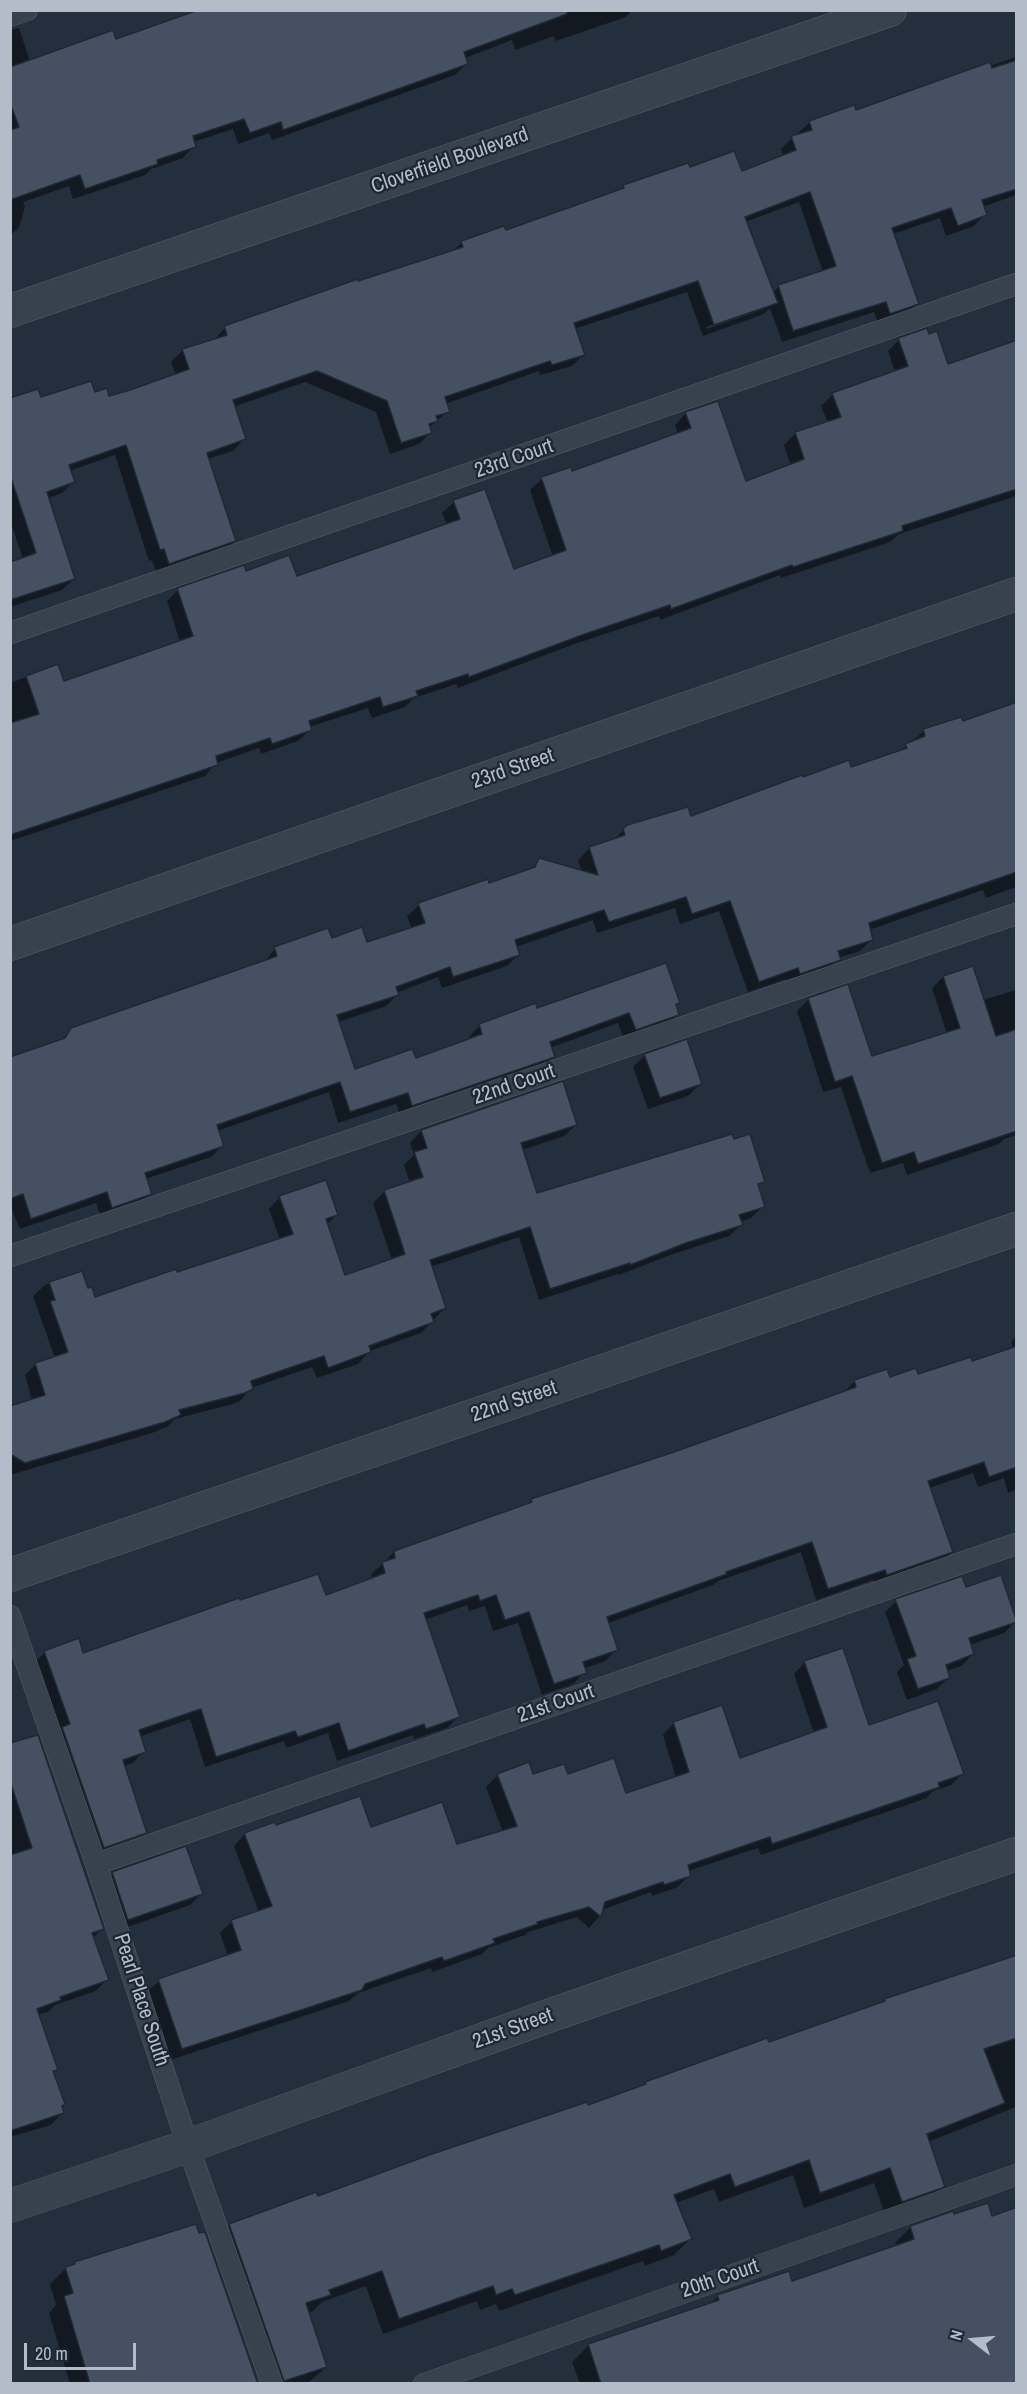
<!DOCTYPE html>
<style>
body{margin:0}
#map{position:relative;width:1027px;height:2394px;overflow:hidden;background:#242f3e;font-family:"Archivo Narrow",sans-serif}
canvas{display:block}
.frame{position:absolute;inset:0;border:12px solid #b4bcc9;pointer-events:none}
.north{position:absolute;left:943px;top:2310px;width:60px;height:60px;-webkit-text-stroke:4px #1d2633;paint-order:stroke;rotate:286deg;font-size:16px;font-weight:700;line-height:24px;text-align:center;color:#b4bcc9}
.north::after{content:'';display:block;margin:auto;width:21px;height:27px;background:#b4bcc9;clip-path:polygon(50% 0,100% 100%,50% 72%,0 100%)}
.scale{position:absolute;left:24px;top:2343px;width:112px;height:27px;box-sizing:border-box;border:3px solid #b4bcc9;border-top:0;padding-left:8px;font-size:18px;line-height:21px;white-space:nowrap;color:#b4bcc9;-webkit-text-stroke:4px #1d2633;paint-order:stroke}
</style>
<div id="map">
<canvas width="1027" height="2394"></canvas>
<div class="frame"></div>
<div class="north">N</div>
<div class="scale">20 m</div>
</div>
<script>
const g = document.querySelector('canvas').getContext('2d');
g.lineJoin = 'round';
function fill(path, color) {
  g.fillStyle = color;
  g.fill(path, 'evenodd');
}
function shape(rows) {
  const path = new Path2D();
  for (const r of rows) {
    path.moveTo(r[0], r[1]);
    for (let i = 2; i < r.length; i += 2) path.lineTo(r[i], r[i + 1]);
  }
  return path;
}
function strokePath(path, color, width, dash) {
  g.strokeStyle = color;
  g.lineWidth = width;
  g.lineCap = dash ? 'butt' : 'round';
  g.setLineDash(dash || []);
  g.stroke(path);
}
function write(font, color, halo, rows, align = 'center') {
  g.font = font + ' "Archivo Narrow",sans-serif';
  g.lineWidth = 4.5;
  g.setLineDash([]);
  g.textBaseline = 'middle';
  g.strokeStyle = halo;
  g.fillStyle = color;
  for (const [text, x, y, turn = 0] of rows) {
    g.save();
    g.translate(x, y);
    g.rotate((+turn || 0) * Math.PI / 180);
    g.textAlign = isNaN(turn) ? turn : align;
    if (halo) g.strokeText(text, 0, 0);
    g.fillText(text, 0, 0);
    g.restore();
  }
}
fill(shape([
 [323,10,632,10,626,17,556,41,554,36,515,50,512,40,465,58,467,63,455,75,272,140,269,133,238,144,233,129,193,142,194,146,183,158,151,169,145,175,73,199,69,186,23,202,25,207,19,227,10,236,10,30,19,28,30,61,115,40],
 [1016,57,1016,195,983,207,985,214,974,226,946,236,940,218,893,234,917,304,906,315,879,325,874,312,782,342,770,308,764,314,703,336,687,292,574,329,583,355,572,366,540,375,539,371,445,404,448,411,429,428,431,432,419,444,390,454,376,412,305,382,233,407,244,439,233,451,207,459,235,541,223,552,157,575,152,560,149,561,115,455,69,471,73,482,62,493,48,498,74,579,62,590,10,607,10,563,23,559,10,520,10,401,94,394,108,397,176,376,171,362,183,350,214,340,225,328,451,253,462,242,505,232,619,191,624,186,689,169,741,173,783,157,781,149,792,138,799,136,798,133,810,122,855,112],
 [799,202,823,272,779,287,772,293,745,222],
 [764,306,764,309,707,329,706,327],
 [899,340,947,366,1016,341,1016,496,899,534,890,542,781,578,780,575,660,620,659,616,572,645,458,688,456,684,414,698,405,707,372,718,368,708,309,727,310,730,298,741,261,754,259,748,216,763,205,776,10,841,10,683,57,666,63,683,180,642,167,601,178,590,245,573,296,578,447,525,442,513,454,502,484,491,513,571,553,557,530,490,542,479,571,473,678,435,675,425,686,413,745,483,791,466,784,445,796,433,828,423,821,406,833,394,895,372,888,351],
 [1016,704,1016,887,986,898,983,890,869,930,871,940,860,951,838,958,827,971,788,985,786,979,748,992,719,911,680,924,675,908,597,933,593,920,516,947,518,955,507,966,442,988,438,977,396,993,397,995,386,1006,338,1022,354,1071,415,1060,470,1040,469,1037,480,1025,536,1010,678,1003,675,1006,678,1015,666,1026,624,1040,618,1023,550,1048,553,1057,542,1068,401,1116,396,1104,338,1123,329,1092,217,1131,222,1146,211,1157,145,1179,150,1194,139,1205,101,1218,96,1203,20,1229,10,1205,10,1050,13,1057,60,1041,72,1029,264,962,275,949,331,940,366,944,412,929,407,916,419,905,529,871,540,860,582,872,578,860,590,848,612,841,624,830,690,818,802,778,850,769,899,752,924,731,962,723],
 [943,977,983,1000,1016,990,1016,1135,1004,1139,999,1144,907,1175,903,1163,870,1173,841,1087,823,1092,797,1011,808,1000,848,986,871,1058,947,1034,932,988],
 [645,1055,700,1084,688,1096,648,1109,633,1067],
 [576,1125,564,1136,522,1150,536,1195,763,1181,757,1187,763,1206,751,1218,740,1222,741,1225,729,1236,673,1254,619,1275,618,1274,539,1300,519,1237,430,1267,445,1308,421,1333,370,1351,358,1364,317,1378,312,1367,251,1388,240,1401,233,1404,175,1419,168,1426,152,1433,10,1475,10,1407,32,1400,25,1375,36,1364,55,1358,33,1296,45,1285,81,1272,87,1290,94,1299,280,1240,269,1209,280,1197,337,1215,326,1225,344,1277,392,1260,373,1203,385,1191,410,1183,404,1165,414,1155,410,1143,421,1131],
 [1016,1336,1016,1490,1008,1493,1004,1478,978,1487,973,1473,929,1488,952,1552,940,1563,875,1586,873,1580,816,1600,801,1552,718,1581,713,1585,608,1623,617,1649,605,1661,583,1669,585,1672,573,1684,542,1695,518,1623,493,1631,485,1606,469,1611,467,1605,425,1620,458,1717,447,1728,414,1739,413,1735,337,1761,328,1733,286,1748,284,1741,205,1767,190,1719,139,1737,144,1751,133,1763,123,1766,146,1832,134,1844,92,1858,34,1663,45,1652,82,1655,325,1597,373,1579,371,1575,394,1552,526,1506,532,1500,671,1454,843,1393,855,1381,917,1376,971,1363,1013,1349,1011,1342],
 [896,1601,1016,1621,1004,1633,970,1645,973,1654,961,1666,946,1671,949,1677,937,1689,907,1700,897,1672,904,1665,885,1612],
 [805,1662,868,1727,962,1774,951,1785,933,1791,927,1798,761,1855,758,1848,688,1871,689,1875,678,1887,652,1896,651,1892,602,1910,600,1916,589,1928,577,1917,528,1932,525,1935,488,1948,482,1954,432,1972,431,1968,358,1993,349,2001,170,2060,147,1992,159,1981,228,1956,220,1933,232,1921,259,1912,234,1846,245,1834,276,1827,370,1829,456,1846,503,1832,486,1787,498,1775,567,1776,625,1795,676,1778,663,1735,674,1723,739,1760,814,1733,794,1674],
 [10,1745,102,1928,93,1938,107,1979,96,1991,55,2005,48,2012,37,2015,56,2070,52,2073,62,2113,51,2125,10,2137],
 [113,1873,201,1894,190,1905,116,1931,101,1885],
 [1016,1956,1016,2107,928,2142,943,2186,927,2202,886,2217,874,2183,804,2208,793,2175,719,2202,714,2189,676,2203,690,2239,674,2255,645,2266,643,2261,499,2311,496,2304,480,2310,477,2301,383,2334,366,2286,322,2302,313,2311,308,2313,326,2367,307,2384,264,2384,214,2241,230,2225,317,2198,587,2107,641,2088,646,2083,768,2044,880,2005,885,2000],
 [911,2227,993,2384,580,2384,572,2362,588,2346,710,2304,718,2296,791,2283,896,2247,895,2243],
 [75,2263,257,2384,70,2384,49,2313,56,2305,50,2284,66,2268]
]), '#0007');
const building = shape([
 [198,10,567,10,567,14,464,52,468,64,283,130,281,122,250,133,244,119,193,136,196,147,157,160,158,164,85,189,80,175,10,200,10,130,19,127,10,103,10,67,113,30,116,39,198,10],
 [1017,60,1017,189,982,200,987,215,958,226,951,208,892,228,919,304,890,314,886,302,793,331,778,285,836,266,810,192,745,217,778,303,714,325,698,281,574,323,585,355,552,365,550,361,445,397,450,412,436,416,438,421,429,424,432,433,401,443,387,401,317,371,233,400,246,439,207,453,236,541,169,564,164,549,160,550,126,445,69,465,75,482,47,492,75,579,10,600,10,562,36,553,10,475,10,398,38,389,41,397,91,381,95,392,107,388,109,396,130,390,189,369,182,349,227,335,224,326,358,279,358,281,463,247,461,241,504,226,506,230,624,188,623,185,688,163,690,167,734,151,742,171,796,150,791,136,812,130,809,121,854,105,856,110,990,62,992,68,1017,60],
 [927,328,929,334,937,331,948,364,1017,340,1017,489,902,526,903,531,793,567,792,565,671,609,670,605,585,634,469,677,468,674,416,691,418,696,383,707,380,697,309,721,312,730,272,744,270,738,216,756,218,765,10,835,10,723,39,714,26,676,58,664,64,681,193,636,177,588,244,565,246,571,289,555,297,576,460,519,453,500,485,489,514,569,566,550,541,477,571,467,572,471,691,428,685,412,718,401,746,481,804,459,795,432,841,417,832,393,908,366,898,338,927,328],
 [1017,702,1017,872,869,923,873,940,838,951,841,960,800,974,798,968,759,982,730,901,692,914,686,897,609,922,604,910,515,940,520,955,453,977,450,967,396,987,399,995,337,1015,355,1069,412,1049,416,1058,482,1034,479,1024,536,1003,537,1008,666,963,680,1003,676,1004,679,1015,636,1030,629,1013,550,1042,555,1057,412,1106,408,1093,350,1112,340,1082,217,1125,224,1146,145,1173,152,1194,112,1208,107,1192,31,1219,23,1194,10,1199,10,1057,65,1038,71,1028,277,956,274,947,328,928,332,938,362,927,367,942,425,923,418,903,488,879,489,883,535,867,539,858,598,875,589,847,625,835,623,829,627,825,688,807,691,816,802,775,803,777,849,760,851,767,907,748,905,744,925,736,923,729,961,717,963,721,1017,702],
 [973,966,996,1036,1017,1029,1017,1131,918,1164,914,1152,882,1163,852,1076,835,1082,808,998,848,984,872,1056,960,1028,943,976,973,966],
 [687,1039,702,1084,660,1098,644,1054,687,1039],
 [563,1081,577,1125,521,1143,537,1193,732,1134,734,1139,750,1134,765,1182,758,1184,765,1207,739,1215,743,1225,686,1243,630,1265,630,1263,550,1289,530,1227,430,1260,446,1308,431,1314,434,1322,369,1346,371,1352,328,1368,324,1356,251,1381,253,1389,245,1393,179,1410,181,1415,165,1422,25,1463,10,1454,10,1406,45,1395,35,1363,68,1352,50,1301,55,1300,49,1282,82,1271,88,1288,92,1287,95,1297,176,1269,177,1272,293,1234,279,1196,326,1180,338,1215,326,1219,345,1275,405,1254,384,1190,423,1177,414,1152,427,1148,421,1130,563,1081],
 [1017,1346,1017,1467,989,1477,984,1462,928,1481,953,1552,887,1575,885,1570,828,1589,812,1542,726,1572,727,1574,607,1617,618,1650,583,1662,587,1673,554,1684,529,1612,505,1620,496,1595,480,1601,478,1595,424,1613,460,1717,426,1729,424,1724,348,1751,339,1723,298,1737,295,1731,216,1757,201,1709,139,1730,146,1752,123,1760,147,1833,104,1848,62,1727,70,1724,44,1651,79,1638,83,1653,239,1598,240,1600,318,1574,326,1595,385,1573,382,1562,395,1558,394,1551,532,1502,531,1499,671,1453,856,1387,854,1380,887,1369,890,1377,916,1368,918,1374,971,1357,972,1361,1017,1346],
 [1001,1575,1017,1622,969,1638,974,1654,946,1665,950,1678,918,1689,907,1659,916,1656,895,1599,962,1576,966,1587,1001,1575],
 [843,1648,869,1725,938,1701,964,1774,938,1783,940,1787,772,1844,770,1837,688,1865,691,1876,664,1885,663,1882,605,1902,601,1917,589,1907,537,1922,538,1924,493,1939,495,1943,444,1961,442,1957,365,1984,362,1990,182,2049,158,1979,241,1950,231,1920,272,1906,244,1833,275,1822,276,1825,360,1796,371,1827,442,1802,457,1844,517,1826,497,1774,529,1762,533,1774,564,1764,568,1774,614,1758,626,1793,689,1772,673,1722,722,1705,740,1758,827,1727,804,1661,843,1648],
 [38,1735,104,1929,92,1933,109,1980,60,1997,61,2000,37,2009,58,2070,53,2071,65,2104,62,2106,64,2113,10,2131,10,1855,32,1848,10,1781,10,1743,38,1735],
 [186,1846,203,1894,128,1920,112,1872,186,1846],
 [1017,1955,1017,2038,984,2049,1005,2103,927,2134,945,2187,902,2202,890,2168,820,2193,809,2160,735,2187,730,2174,674,2195,692,2239,661,2251,659,2245,515,2295,512,2289,496,2295,493,2286,399,2319,382,2271,329,2290,331,2295,306,2303,327,2367,284,2381,229,2224,316,2192,318,2196,429,2155,587,2102,588,2105,646,2084,645,2082,767,2038,769,2042,885,2001,884,1999,1017,1955],
 [988,2203,992,2216,1017,2207,1017,2384,601,2384,588,2344,719,2300,717,2295,789,2271,792,2281,914,2239,910,2226,953,2211,954,2214,988,2203],
 [196,2224,199,2233,205,2232,258,2384,90,2384,64,2296,73,2293,65,2267,75,2264,74,2262,196,2224]
]);
fill(building, '#455162');
strokePath(building, '#1f2835', 1.5);
const service = shape([
 [10,16,27,10],
 [10,633,1016,284],
 [10,1256,1016,914],
 [10,1616,96,1864,188,2146,272,2384],
 [96,1864,1016,1544],
 [424,2384,1016,2175]
]);
const minor = shape([
 [10,944,1016,594],
 [10,1575,1016,1229],
 [10,2206,188,2146,554,2014,1016,1854]
]);
const tertiary = shape([
 [10,311,890,10]
]);
strokePath(service, '#565f6c', 22);
strokePath(minor, '#565f6c', 34);
strokePath(tertiary, '#565f6c', 34);
strokePath(service, '#38414e', 21);
strokePath(minor, '#38414e', 33);
strokePath(tertiary, '#38414e', 33);
write('21px', '#b4bcc9', '#1d2633', [
 ["Cloverfield Boulevard",450,161,-19],
 ["23rd Court",514,459,-19],
 ["23rd Street",513,769,-19],
 ["22nd Court",514,1085,-19],
 ["22nd Street",514,1402,-19],
 ["21st Court",556,1704,-19],
 ["Pearl Place South",141,2000,72],
 ["21st Street",513,2029,-20],
 ["20th Court",720,2279,-19]
]);
</script>
